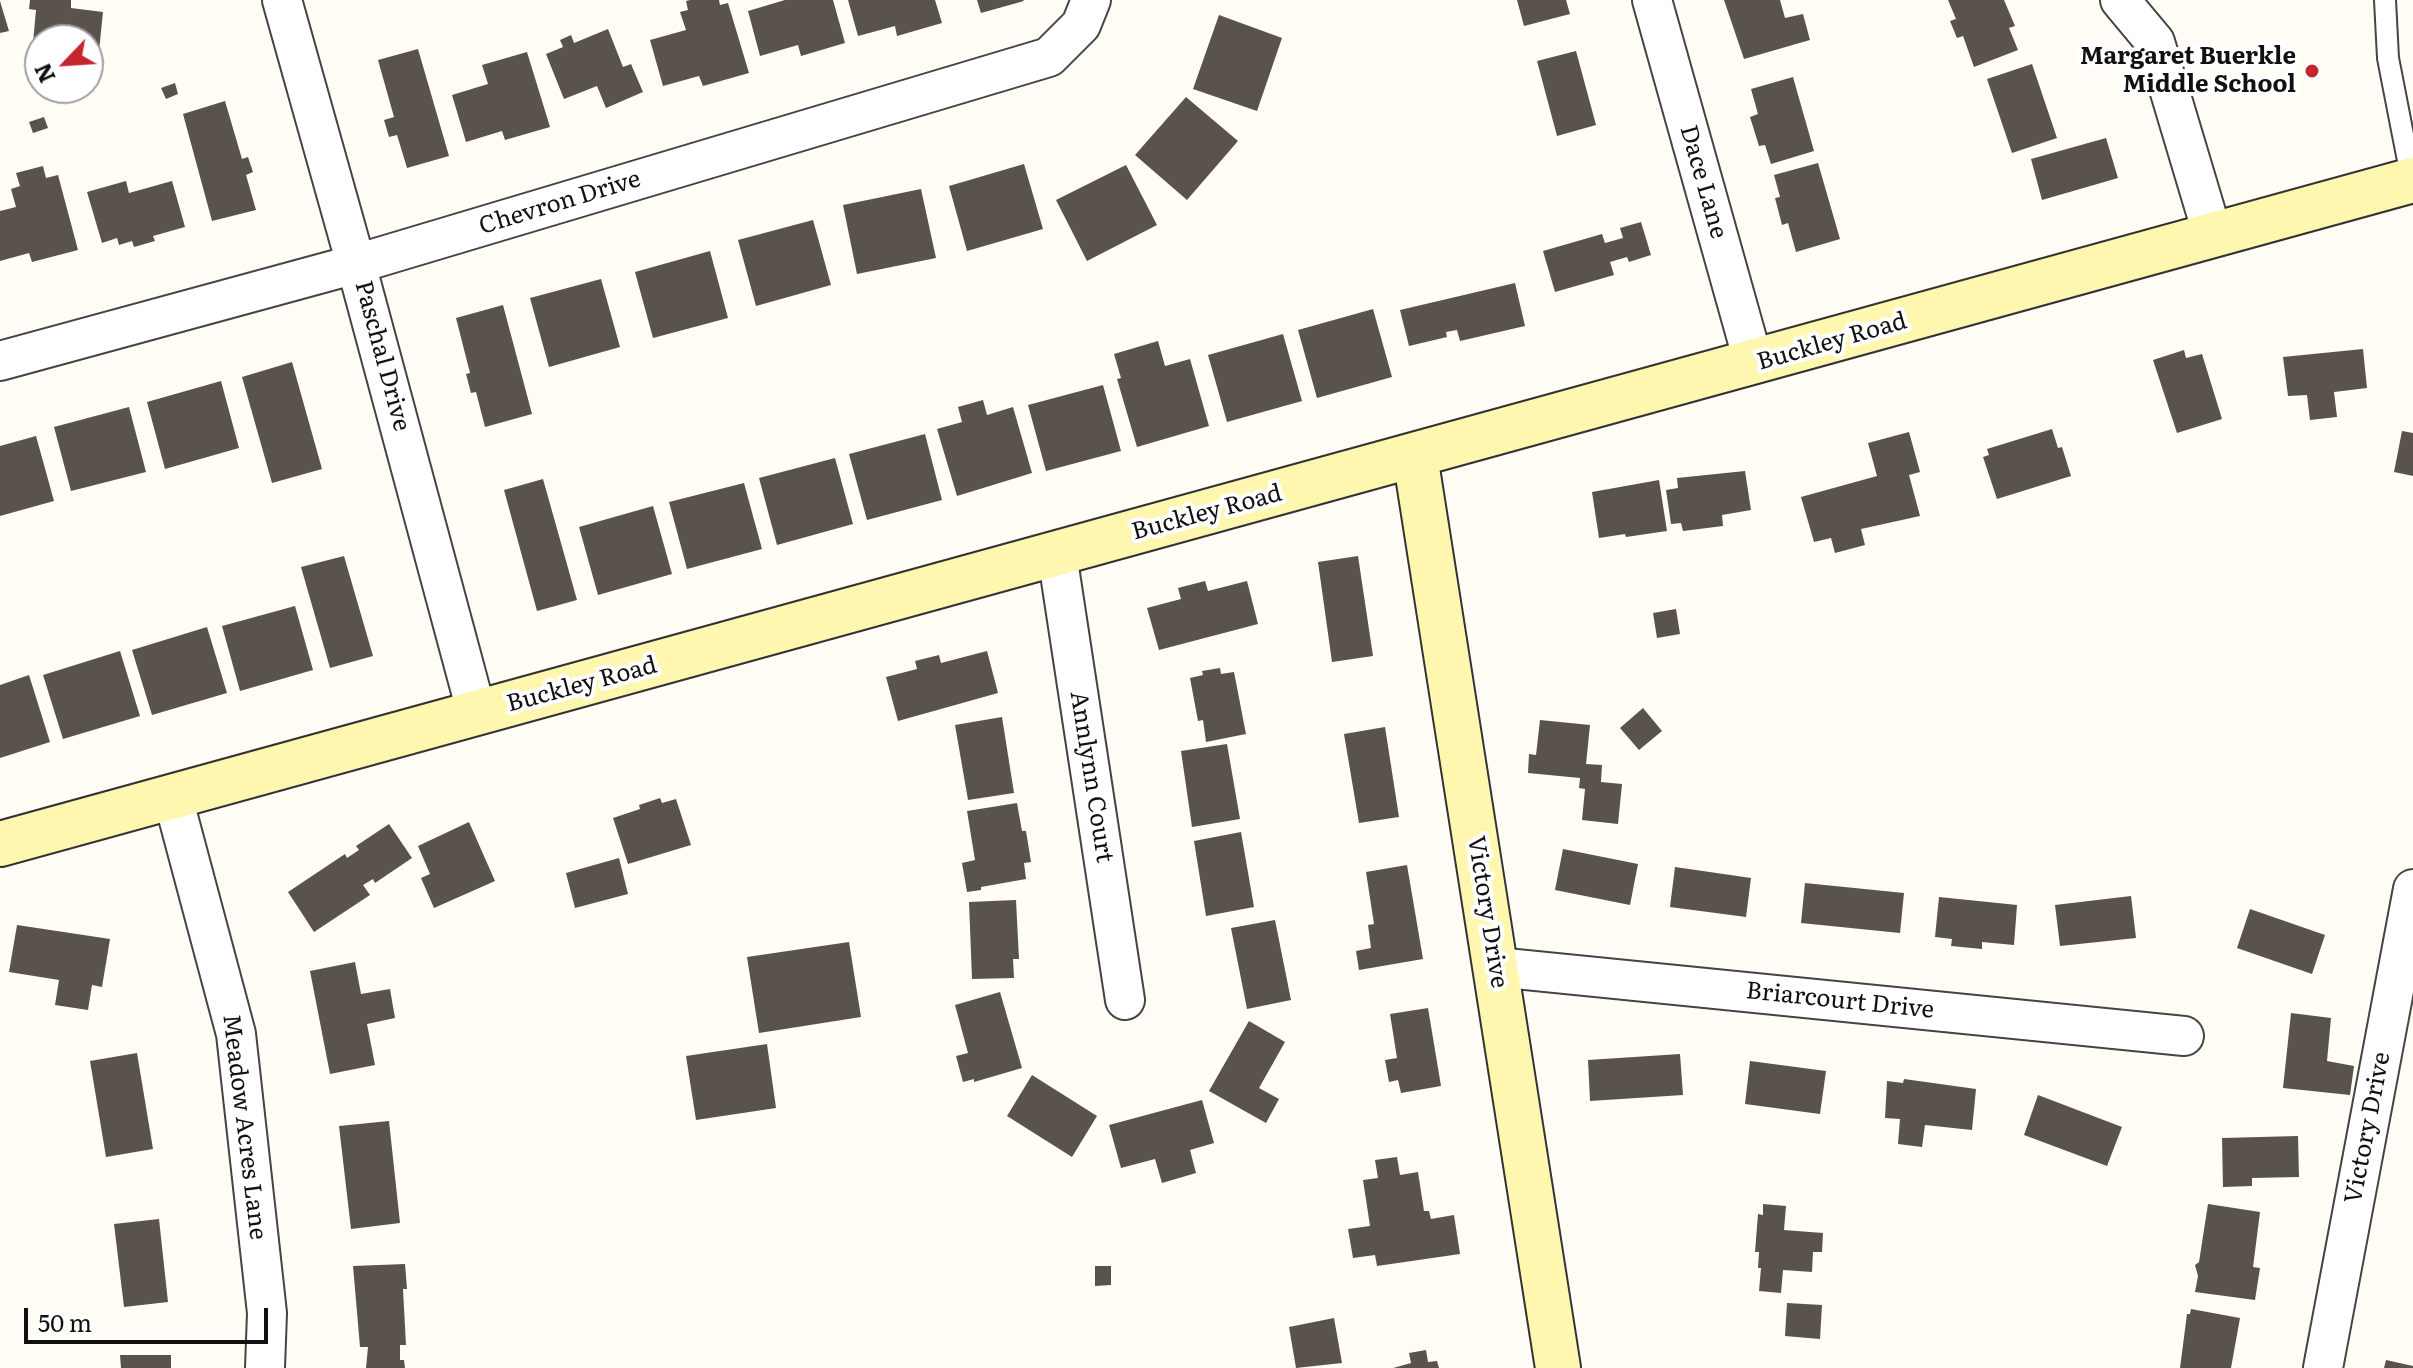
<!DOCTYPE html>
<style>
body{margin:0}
#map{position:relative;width:2413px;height:1368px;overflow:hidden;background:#fffdf5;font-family:Literata,serif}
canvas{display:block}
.north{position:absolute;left:24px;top:24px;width:80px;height:80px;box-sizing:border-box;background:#fff;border:2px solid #a0a0a0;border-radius:50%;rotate:245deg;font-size:22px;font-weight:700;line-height:32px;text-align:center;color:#111}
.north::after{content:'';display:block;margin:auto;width:28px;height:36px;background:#c4262e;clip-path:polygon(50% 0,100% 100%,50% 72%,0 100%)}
.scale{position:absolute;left:24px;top:1308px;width:244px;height:36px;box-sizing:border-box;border:4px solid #111;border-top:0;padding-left:10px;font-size:24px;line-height:28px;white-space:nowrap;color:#111;-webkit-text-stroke:6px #fff;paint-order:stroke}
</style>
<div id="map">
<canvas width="2413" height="1368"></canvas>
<div class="north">N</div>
<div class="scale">50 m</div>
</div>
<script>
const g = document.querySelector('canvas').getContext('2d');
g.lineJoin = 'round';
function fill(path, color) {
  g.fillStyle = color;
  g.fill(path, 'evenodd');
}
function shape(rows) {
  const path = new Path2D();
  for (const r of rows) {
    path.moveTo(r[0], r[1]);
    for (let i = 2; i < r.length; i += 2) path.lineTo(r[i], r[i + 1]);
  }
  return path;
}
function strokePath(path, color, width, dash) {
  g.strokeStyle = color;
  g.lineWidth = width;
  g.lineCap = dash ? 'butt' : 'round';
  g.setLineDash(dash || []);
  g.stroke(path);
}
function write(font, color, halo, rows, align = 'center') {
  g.font = font + ' Literata,serif';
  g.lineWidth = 8;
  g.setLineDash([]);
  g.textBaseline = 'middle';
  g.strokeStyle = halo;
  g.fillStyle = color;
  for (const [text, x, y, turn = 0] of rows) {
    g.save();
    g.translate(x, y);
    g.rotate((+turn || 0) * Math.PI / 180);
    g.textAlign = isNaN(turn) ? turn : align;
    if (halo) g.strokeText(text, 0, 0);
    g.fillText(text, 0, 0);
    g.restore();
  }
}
fill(shape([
 [30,0,71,0,71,8,103,12,98,61,88,60,88,40,40,40,40,55,32,54,36,10,29,9],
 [690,0,719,0,720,5,728,3,749,73,703,86,699,76,663,86,650,40,686,30,680,12,688,10,686,1],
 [785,0,833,0,845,43,801,56,798,45,760,56,748,11],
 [848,0,935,0,942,23,897,36,895,26,858,36],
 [977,0,1023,0,1024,1,981,13],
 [1517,0,1566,0,1570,14,1524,26],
 [1724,0,1780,0,1785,18,1803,14,1810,40,1744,59],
 [1948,0,2004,0,2015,26,2009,28,2018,50,1974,67,1963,36,1957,38,1950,21,1956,19],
 [0,1,9,31,0,33],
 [1219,15,1282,38,1257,111,1193,89],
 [608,29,623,67,631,64,643,92,606,108,597,86,564,99,546,54,563,47,560,40,571,35,574,43],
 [418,49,449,156,407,168,397,135,389,137,384,120,394,117,378,60],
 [1576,51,1596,125,1557,136,1537,61],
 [527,52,550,127,505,140,502,131,466,142,452,95,488,84,482,65],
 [2032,64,2057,138,2012,153,1987,79],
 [1793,77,1814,151,1771,164,1765,145,1759,146,1750,117,1758,114,1751,89],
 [175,83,178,94,166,99,161,88],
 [1186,97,1238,141,1187,200,1135,155],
 [225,101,242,159,248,157,253,172,246,175,256,210,212,221,183,114],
 [44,117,48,128,33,133,29,122],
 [2106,138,2118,178,2042,200,2031,159],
 [1818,163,1840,239,1796,252,1788,223,1782,225,1775,198,1780,197,1774,175],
 [1024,164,1043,229,967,251,949,186],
 [1126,165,1157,225,1087,261,1056,200],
 [43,166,46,178,58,175,78,250,32,262,29,253,0,261,0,211,16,207,11,189,20,186,16,173],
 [126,181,129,193,172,181,185,227,153,236,155,241,134,247,132,241,119,245,117,238,102,243,87,192],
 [921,189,936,258,857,274,843,205],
 [813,220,831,285,756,306,738,240],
 [1641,222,1651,255,1629,262,1627,257,1610,262,1614,275,1555,292,1543,251,1602,234,1605,243,1623,238,1620,228],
 [710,251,728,318,653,338,635,272],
 [601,279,620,347,549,367,530,298],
 [1515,283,1525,326,1460,341,1457,330,1446,332,1447,337,1409,346,1400,310],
 [503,305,532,414,485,427,476,392,471,393,466,374,470,373,456,318],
 [1373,309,1392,377,1317,398,1298,330],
 [1283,334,1302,401,1227,422,1208,355],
 [1158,341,1165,366,1190,359,1209,426,1137,447,1117,379,1121,378,1114,354],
 [2363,349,2367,388,2334,392,2337,417,2310,420,2307,395,2288,396,2283,357],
 [2184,350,2186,358,2202,354,2222,419,2177,433,2153,360],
 [292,362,322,469,272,483,242,377],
 [221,381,239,448,165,469,147,402],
 [1103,385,1121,451,1046,471,1028,405],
 [983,400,987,415,1013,407,1032,473,957,496,937,429,962,422,958,407],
 [129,407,146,472,71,491,54,427],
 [2052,429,2058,448,2062,447,2071,476,1997,499,1983,457,1989,455,1987,449],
 [2402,431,2413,433,2413,476,2394,472],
 [1909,432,1920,472,1909,475,1920,516,1861,529,1865,545,1835,553,1831,538,1814,542,1801,497,1877,476,1868,443],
 [925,434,942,500,867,520,849,454],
 [36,436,54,501,0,516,0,446],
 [835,458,853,524,777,545,759,478],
 [1745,471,1751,510,1722,515,1723,526,1683,531,1681,523,1671,524,1666,490,1678,488,1677,478],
 [543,479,577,600,537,611,504,490],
 [1659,480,1667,531,1626,537,1625,534,1599,538,1592,492],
 [744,483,762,549,687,569,669,502],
 [653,506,672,574,598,595,579,527],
 [344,556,373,656,330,668,301,567],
 [1358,556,1373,656,1332,662,1318,562],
 [1205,581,1208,591,1247,581,1258,624,1159,650,1147,608,1181,599,1178,588],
 [295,606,313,670,240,691,222,626],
 [1676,609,1680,634,1657,638,1653,613],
 [207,627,227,693,152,715,132,650],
 [120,651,140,716,63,739,43,675],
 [987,651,998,693,898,721,886,677,917,669,915,661,939,655,941,663],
 [1220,668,1221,674,1234,672,1246,734,1206,742,1203,720,1198,721,1190,678,1203,675,1202,671],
 [29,675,50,742,0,758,0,685],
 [1643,708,1662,731,1639,750,1620,728],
 [1002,717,1014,793,968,800,955,725],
 [1540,720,1590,725,1586,764,1602,765,1601,782,1622,784,1618,824,1582,820,1585,789,1579,788,1580,778,1528,773,1529,754,1536,755],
 [1385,727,1399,817,1359,823,1344,734],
 [1227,744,1240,819,1192,827,1181,751],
 [660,798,662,803,676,799,691,845,628,864,613,818,640,809,639,805],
 [1017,803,1022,831,1026,831,1031,862,1024,863,1026,879,981,887,981,890,967,892,962,863,975,860,967,811],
 [469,822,495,881,434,908,421,878,430,874,418,846],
 [389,824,412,858,375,883,373,879,363,885,370,895,314,932,288,892,345,854,347,858,359,850,356,846],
 [1241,832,1254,907,1206,916,1194,841],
 [1563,849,1638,864,1630,905,1555,890],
 [619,858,628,894,575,908,566,873],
 [1407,865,1423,959,1359,970,1356,951,1371,948,1368,925,1374,924,1366,872],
 [1675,867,1751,878,1746,917,1670,907],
 [1805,883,1904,893,1900,933,1801,923],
 [2131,896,2136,938,2060,946,2055,905],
 [1939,897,2017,905,2014,945,1982,942,1982,949,1951,946,1952,939,1935,937],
 [1016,900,1019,959,1013,959,1014,978,972,979,969,902],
 [2250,909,2325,935,2312,974,2237,948],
 [1275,920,1291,1000,1247,1009,1231,928],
 [17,925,110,939,102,987,92,985,88,1010,55,1005,59,980,9,972],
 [849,942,861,1017,759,1033,747,957],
 [355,962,361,994,390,989,395,1018,367,1024,375,1065,330,1074,310,971],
 [1000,992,1022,1068,974,1082,974,1079,963,1082,956,1056,968,1053,955,1005],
 [1428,1008,1441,1086,1401,1093,1398,1080,1389,1082,1385,1060,1397,1058,1390,1014],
 [2291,1013,2331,1018,2327,1061,2354,1066,2350,1095,2283,1088],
 [1249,1021,1285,1042,1259,1088,1279,1099,1266,1123,1209,1091],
 [767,1044,776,1108,696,1120,686,1056],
 [137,1053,153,1149,106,1157,90,1061],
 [1680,1054,1683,1095,1590,1101,1588,1060],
 [1750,1061,1826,1071,1820,1114,1745,1104],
 [1032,1075,1097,1116,1072,1157,1007,1116],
 [1904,1079,1976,1089,1972,1130,1925,1125,1922,1147,1898,1144,1900,1119,1885,1118,1887,1081,1903,1083],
 [2038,1095,2122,1127,2107,1166,2024,1135],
 [1202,1100,1214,1143,1190,1150,1196,1173,1162,1183,1155,1159,1121,1168,1109,1125],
 [389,1121,400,1223,351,1229,339,1126],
 [2298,1136,2299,1177,2252,1178,2252,1186,2223,1187,2222,1138],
 [1397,1157,1400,1175,1418,1172,1424,1211,1429,1211,1431,1219,1454,1215,1460,1254,1377,1266,1375,1255,1353,1258,1348,1229,1370,1226,1363,1180,1378,1178,1375,1160],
 [1763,1204,1786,1206,1784,1230,1823,1233,1822,1252,1813,1252,1812,1272,1783,1270,1781,1293,1759,1291,1761,1268,1758,1268,1759,1252,1755,1252,1758,1214,1763,1215],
 [2208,1204,2260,1212,2253,1267,2260,1268,2255,1300,2195,1292,2198,1276,2195,1265,2199,1262],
 [159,1219,168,1302,124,1307,114,1224],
 [405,1264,407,1289,403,1289,406,1345,400,1345,400,1360,404,1360,405,1368,366,1368,368,1347,360,1347,353,1266],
 [1095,1266,1111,1266,1111,1285,1095,1286],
 [1787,1303,1822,1305,1820,1339,1785,1336],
 [2191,1309,2240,1318,2231,1368,2180,1368,2187,1314,2190,1314],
 [1334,1318,1342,1363,1296,1368,1289,1327],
 [1426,1350,1428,1362,1437,1361,1439,1368,1393,1368,1411,1363,1409,1353],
 [120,1355,171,1355,171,1368,121,1368],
 [2386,1360,2413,1366,2413,1368,2384,1368]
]), '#5a524d');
const lane = shape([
 [2385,0,2388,58,2412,181]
]);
const street = shape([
 [282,0,356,264,477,714],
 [1652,0,1754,364],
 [2120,0,2155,42,2213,236],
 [0,361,356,264,1049,57,1081,25,1091,0],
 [1057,554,1125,1000],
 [173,798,236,1034,267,1313,265,1368],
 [1496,967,2184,1036],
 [2323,1368,2413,889]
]);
const secondary = shape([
 [1415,456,1558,1368],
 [0,844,2413,180]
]);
strokePath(lane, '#444', 24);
strokePath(street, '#444', 42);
strokePath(secondary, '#333', 48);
strokePath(lane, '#fff', 20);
strokePath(street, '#fff', 38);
strokePath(secondary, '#fff6b0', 44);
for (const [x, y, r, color] of [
 [2312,71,8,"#c4262e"]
]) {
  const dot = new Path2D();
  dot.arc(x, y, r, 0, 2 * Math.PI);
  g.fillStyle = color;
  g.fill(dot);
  strokePath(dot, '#fff', 3);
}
write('bold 24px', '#111', '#fff', [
 ["Margaret Buerkle",2296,57],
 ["Middle School",2296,85]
], 'right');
write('24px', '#111', '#fff', [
 ["Dace Lane",1703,182,74],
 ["Chevron Drive",560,203,-17],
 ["Buckley Road",1832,342,-16],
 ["Paschal Drive",382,356,75],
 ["Buckley Road",1207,513,-15],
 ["Buckley Road",582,685,-15],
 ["Annlynn Court",1091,777,81],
 ["Victory Drive",1487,912,81],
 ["Briarcourt Drive",1840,1001,6],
 ["Meadow Acres Lane",244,1127,83],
 ["Victory Drive",2368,1128,-79]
]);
</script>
